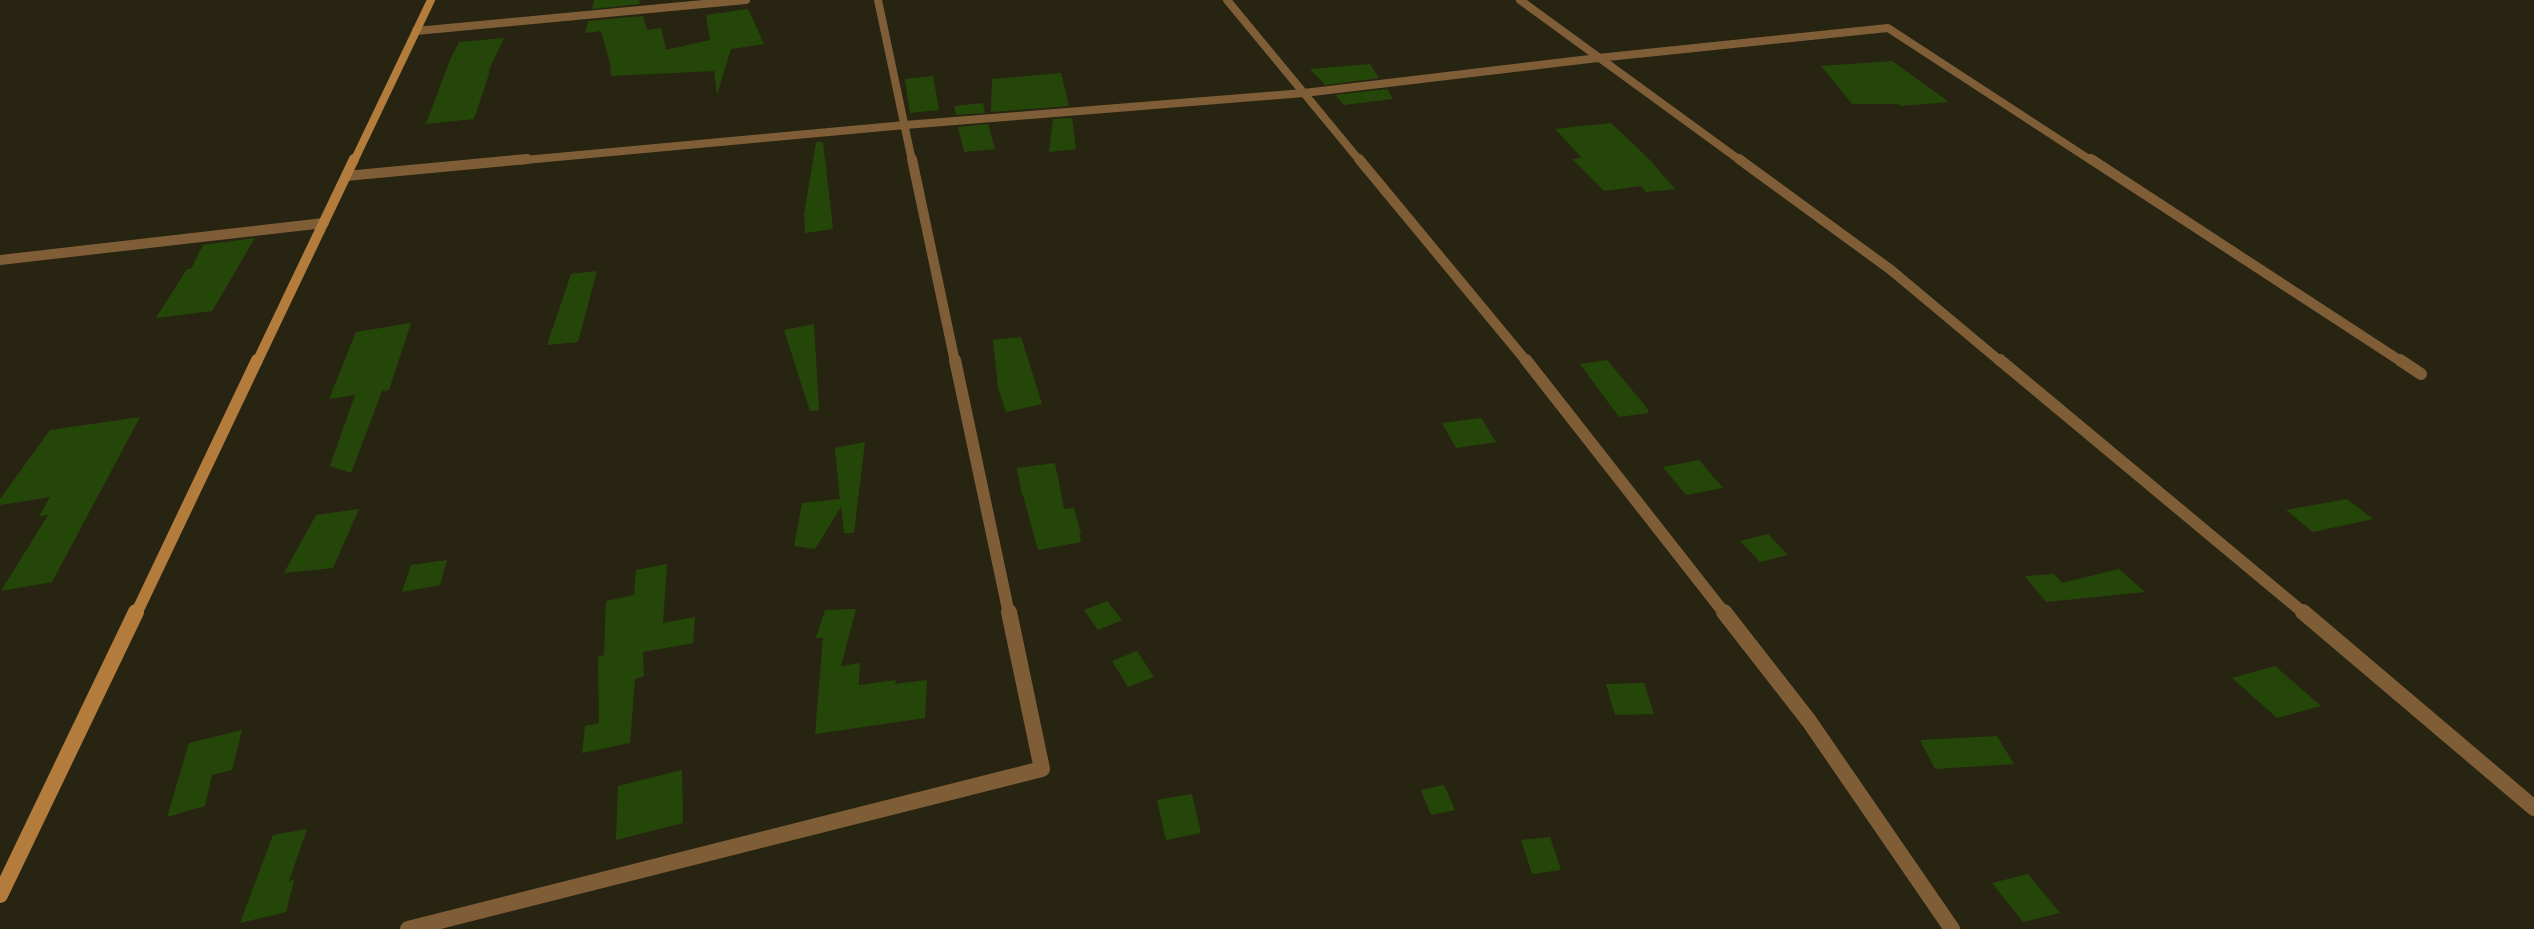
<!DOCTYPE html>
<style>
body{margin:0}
canvas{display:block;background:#272411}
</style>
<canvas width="2534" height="929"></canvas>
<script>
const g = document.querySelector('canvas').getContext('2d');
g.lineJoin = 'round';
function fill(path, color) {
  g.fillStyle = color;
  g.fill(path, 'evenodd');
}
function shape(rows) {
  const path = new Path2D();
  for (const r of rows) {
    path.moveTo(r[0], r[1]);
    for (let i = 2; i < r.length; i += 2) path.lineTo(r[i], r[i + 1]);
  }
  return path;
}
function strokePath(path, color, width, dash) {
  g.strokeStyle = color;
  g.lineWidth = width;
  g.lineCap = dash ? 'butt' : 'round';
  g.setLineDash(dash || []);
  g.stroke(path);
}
fill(shape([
 [594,0,639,0,640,4,592,9],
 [748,9,764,44,731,49,717,95,714,71,611,76,610,63,601,31,585,33,588,21,643,16,647,30,661,28,666,50,710,40,706,15],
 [504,38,488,72,490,71,474,119,426,124,450,60,459,42],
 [1892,61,1949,102,1900,106,1899,104,1852,104,1821,66],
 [1370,64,1379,78,1325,85,1310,69],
 [1061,73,1069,106,991,112,992,79],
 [933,76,939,110,910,113,905,79],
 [1387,89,1393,99,1344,105,1335,95],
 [983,103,985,113,956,115,954,106],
 [1072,118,1076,149,1049,152,1053,119],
 [1611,123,1648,158,1675,189,1646,192,1641,186,1604,191,1572,159,1582,158,1555,129],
 [988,124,995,149,964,152,958,127],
 [816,142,823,142,833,229,805,233,804,214],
 [255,238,212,311,156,318,187,269,191,269,203,245],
 [597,271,578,342,547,345,571,274],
 [411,323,389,390,382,391,351,473,330,466,355,395,329,399,356,332],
 [814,324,819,410,810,411,784,330],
 [1021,337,1042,404,1006,412,998,387,993,340],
 [1607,360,1647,408,1649,413,1619,417,1580,364],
 [140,417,52,582,1,591,48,515,39,516,50,497,0,505,0,499,50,430],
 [1481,418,1496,442,1456,448,1442,423],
 [865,442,854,533,844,533,841,507,815,549,794,546,802,503,840,499,835,448],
 [1699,460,1723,488,1686,495,1663,467],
 [1055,463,1064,509,1074,508,1081,533,1079,533,1081,542,1038,550,1023,495,1022,495,1017,468],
 [2347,499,2373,519,2313,532,2286,510],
 [359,509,333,568,284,573,316,515],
 [1768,534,1788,555,1760,562,1740,541],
 [447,560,440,585,402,592,411,565],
 [667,564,663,623,695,617,693,643,643,652,644,676,635,679,630,743,582,753,585,726,599,723,598,657,604,655,606,601,634,595,636,570],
 [2119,569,2145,592,2046,602,2025,576,2054,574,2062,583],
 [1107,601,1122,620,1098,630,1084,610],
 [856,609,841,666,860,663,859,685,896,680,895,684,927,680,925,718,815,734,823,638,816,638,825,610],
 [1137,651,1154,677,1128,687,1112,661],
 [2275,666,2321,706,2277,718,2232,678],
 [1644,683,1654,714,1615,715,1606,684],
 [242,730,232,770,212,775,205,806,167,817,189,743],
 [1997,736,2014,764,1935,769,1920,740],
 [682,770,683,823,616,840,618,786],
 [1444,785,1455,810,1431,815,1421,790],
 [1192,794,1201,833,1166,840,1157,800],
 [307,829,289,881,294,880,286,912,240,923,273,835],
 [1550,837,1561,870,1532,874,1521,840],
 [2028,874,2060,913,2023,922,1992,883]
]), '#254609');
strokePath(shape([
 [878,0,912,161],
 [1227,0,1360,161],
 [1520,0,1741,161],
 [416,31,746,0],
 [514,161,905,125,1304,93,1598,58,1888,28,2092,161]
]), '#7f5d37', 8);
strokePath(shape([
 [912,159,955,362],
 [1359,159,1527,362],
 [1739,159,1891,270,2001,362],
 [2091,159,2402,362],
 [346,176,527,159],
 [0,260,324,223]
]), '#7f5d37', 10);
strokePath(shape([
 [955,360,1009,614],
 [1526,360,1725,614],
 [2000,360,2305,614],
 [2400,360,2421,374]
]), '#7f5d37', 12);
strokePath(shape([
 [1724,612,1809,721,1952,929],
 [2303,612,2534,808],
 [408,929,1042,769,1009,612]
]), '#7f5d37', 16);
strokePath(shape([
 [354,161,431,0]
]), '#b37c3c', 8);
strokePath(shape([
 [257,362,354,159]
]), '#b37c3c', 10);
strokePath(shape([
 [136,614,257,360]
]), '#b37c3c', 12);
strokePath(shape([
 [0,895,136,612]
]), '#b37c3c', 16);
</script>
